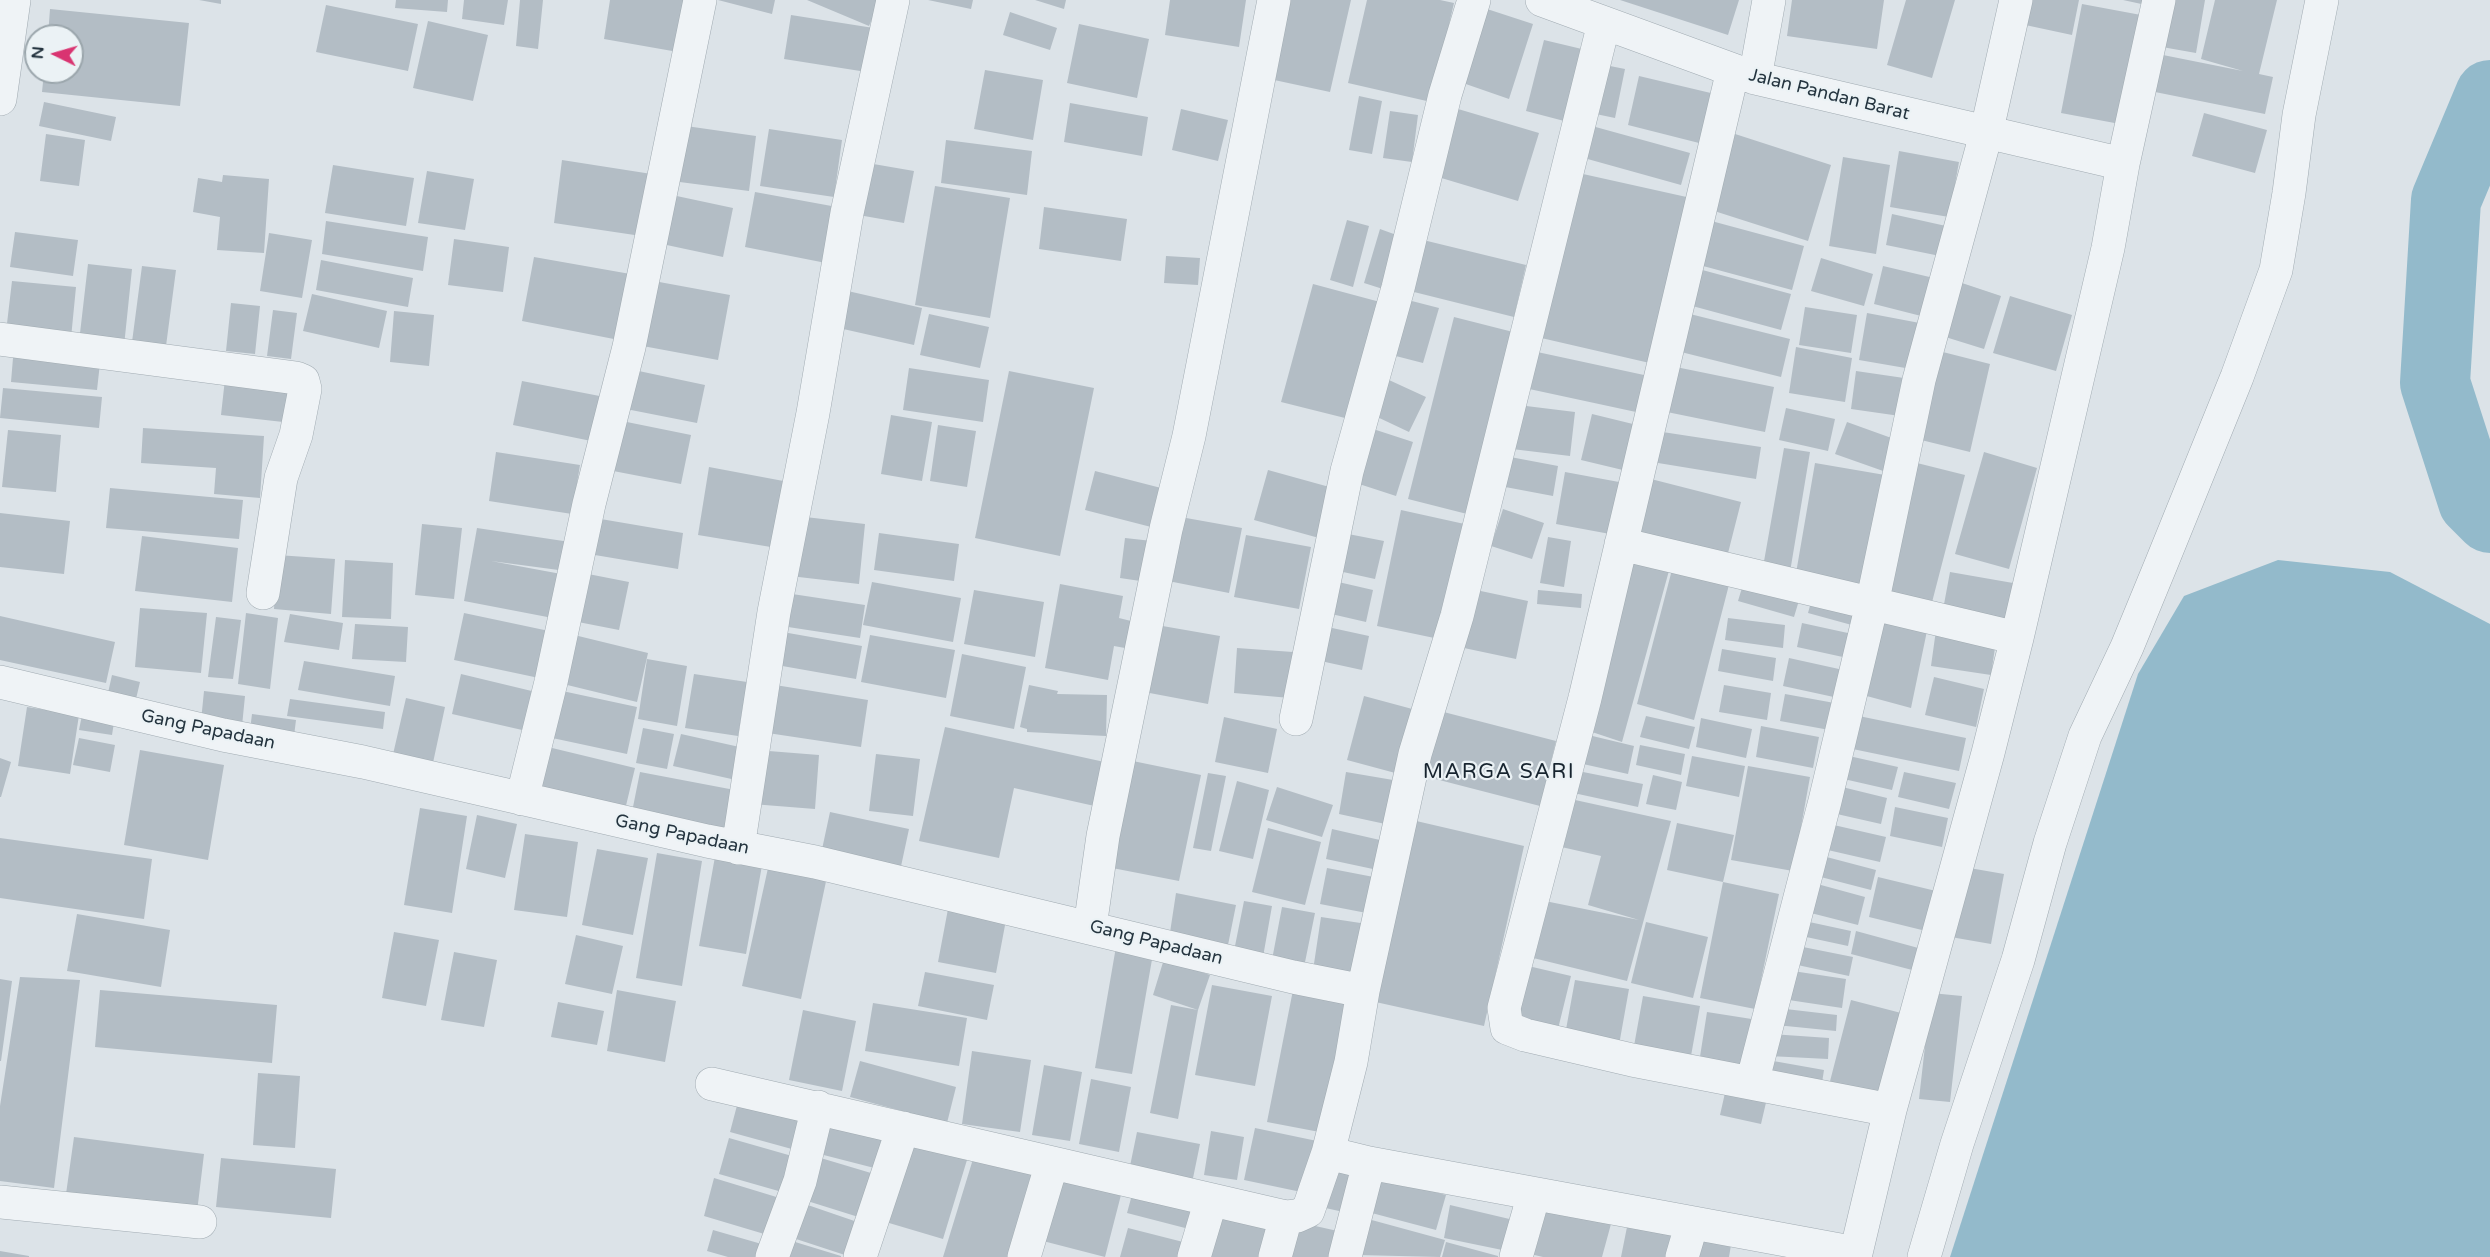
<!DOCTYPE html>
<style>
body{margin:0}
#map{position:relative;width:2490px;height:1257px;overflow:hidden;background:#dce3e8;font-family:"Varela Round",sans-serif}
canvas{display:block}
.north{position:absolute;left:24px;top:24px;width:60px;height:60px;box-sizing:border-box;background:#ebf2f5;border:2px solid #9ba6ac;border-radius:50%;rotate:275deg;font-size:16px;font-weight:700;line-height:24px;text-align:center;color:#24343f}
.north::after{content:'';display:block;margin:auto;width:21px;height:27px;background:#d93471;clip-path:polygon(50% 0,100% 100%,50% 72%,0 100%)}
</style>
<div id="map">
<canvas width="2490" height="1257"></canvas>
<div class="north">N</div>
</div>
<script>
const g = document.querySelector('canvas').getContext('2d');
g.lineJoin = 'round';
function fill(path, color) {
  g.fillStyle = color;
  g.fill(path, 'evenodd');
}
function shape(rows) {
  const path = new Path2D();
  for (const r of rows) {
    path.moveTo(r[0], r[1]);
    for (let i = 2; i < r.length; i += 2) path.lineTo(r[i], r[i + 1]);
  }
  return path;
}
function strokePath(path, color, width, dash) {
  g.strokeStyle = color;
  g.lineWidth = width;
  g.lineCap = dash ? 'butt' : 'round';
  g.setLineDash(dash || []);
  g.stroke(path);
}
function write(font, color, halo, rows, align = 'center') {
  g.font = font + ' "Varela Round",sans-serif';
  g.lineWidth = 4.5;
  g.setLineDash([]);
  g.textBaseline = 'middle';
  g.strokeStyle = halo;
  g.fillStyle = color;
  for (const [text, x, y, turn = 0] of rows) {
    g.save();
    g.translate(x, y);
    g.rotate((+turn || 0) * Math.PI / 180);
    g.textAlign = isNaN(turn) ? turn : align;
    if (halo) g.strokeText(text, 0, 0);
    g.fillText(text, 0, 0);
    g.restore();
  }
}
fill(shape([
 [2278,560,2390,572,2490,624,2490,1257,1950,1257,2138,674,2184,596]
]), '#93bacb');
strokePath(shape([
 [2490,95,2446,200,2435,383,2473,501,2490,518]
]), '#93bacb', 70);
fill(shape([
 [199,0,221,0,221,4],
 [396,0,448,0,447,12,395,8],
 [464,0,508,0,504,25,462,19],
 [520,0,543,0,538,49,516,46],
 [610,0,686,0,678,52,604,39],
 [718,0,775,0,772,14],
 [807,0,880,0,869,26],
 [928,0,973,0,971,9],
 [1035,0,1066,0,1064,9],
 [1170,0,1246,0,1239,47,1165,35],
 [1282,0,1351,0,1330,92,1265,78],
 [1367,0,1440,0,1454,3,1431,102,1348,83],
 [1620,0,1739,0,1728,35],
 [1792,0,1884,0,1877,49,1787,36],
 [1906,0,1955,0,1932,78,1887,65],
 [2021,0,2079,0,2072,35,2016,23],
 [2123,0,2147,0,2146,5],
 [2170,0,2205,0,2196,53,2162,47],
 [2215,0,2277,0,2259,74,2273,77,2265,114,2155,92,2163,55,2243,71,2201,59],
 [2082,4,2141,15,2120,124,2061,113],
 [326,5,418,24,408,71,316,52],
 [1484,8,1533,24,1509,99,1460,82],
 [50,9,189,23,180,106,42,92,44,72,72,72,72,36,48,36],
 [1010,12,1057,28,1050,50,1003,35],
 [791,15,880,29,873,73,784,59],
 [428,21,488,35,473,101,413,88],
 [1079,24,1149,39,1137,98,1067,83],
 [1544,40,1586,50,1568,122,1526,111],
 [1600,64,1625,69,1615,118,1591,113],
 [985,70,1043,80,1033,140,974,129],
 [1639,76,1715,94,1703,144,1628,125],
 [1359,96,1382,101,1372,154,1349,150],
 [44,102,116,117,111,141,39,126],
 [1070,103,1148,117,1142,156,1064,142],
 [1448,106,1539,133,1518,201,1428,174],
 [1181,109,1228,120,1218,161,1172,150],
 [1390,111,1418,115,1412,162,1383,158],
 [2204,113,2267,130,2255,173,2192,156],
 [679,125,756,136,749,191,672,181],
 [1592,126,1690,153,1681,185,1584,158],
 [769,129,842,140,834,197,760,186],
 [1732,133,1831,165,1808,241,1708,209],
 [46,134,85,140,79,186,40,181],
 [946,140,1032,151,1027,195,941,183],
 [1899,151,1959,162,1949,217,1890,207],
 [1843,157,1890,165,1876,254,1829,246],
 [562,160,658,175,648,237,554,223],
 [856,161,914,171,904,223,847,213],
 [333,165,414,178,406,226,325,213],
 [427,171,474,179,465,230,418,223],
 [1574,172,1691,198,1654,364,1537,337],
 [223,175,269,179,264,253,217,250,220,217,193,212,198,178,222,182],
 [935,186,1010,198,990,318,915,305],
 [755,192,837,207,826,263,745,247],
 [672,195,733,208,723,257,662,244],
 [1044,207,1127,219,1121,261,1039,249],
 [1892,214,1946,226,1940,256,1886,245],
 [1704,219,1804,246,1792,290,1692,263],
 [1347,220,1369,226,1353,287,1330,280],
 [326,221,428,237,423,271,322,254],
 [1380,229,1402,237,1386,290,1364,283],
 [15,232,78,240,73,276,10,267],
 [269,233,312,240,302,298,260,291],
 [454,239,509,247,503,292,448,285],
 [1419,239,1526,265,1514,317,1406,290],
 [1166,256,1200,258,1198,285,1164,283],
 [534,257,636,275,624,341,522,321],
 [1821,258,1873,274,1864,306,1811,291],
 [321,260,413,278,408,307,316,290],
 [88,264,132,269,124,346,79,342],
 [142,266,176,270,166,346,132,342],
 [1883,266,1938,279,1929,318,1874,304],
 [1695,268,1791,294,1781,330,1685,304],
 [643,279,730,295,718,360,632,344],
 [12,281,76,287,71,338,6,332],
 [1956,281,2001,296,1984,349,1939,335],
 [1313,284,1380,302,1349,419,1281,402],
 [839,289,922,308,914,345,830,326],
 [312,294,387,311,379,348,303,331],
 [2010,296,2072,315,2056,371,1993,353],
 [1404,299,1439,308,1423,363,1388,354],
 [231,303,260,306,255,354,226,351],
 [1805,307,1857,315,1851,353,1799,345],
 [273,310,297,313,291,359,267,356],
 [394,311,434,315,429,366,390,362],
 [1867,313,1925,324,1917,370,1859,360],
 [929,314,989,327,980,368,920,355],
 [1690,314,1790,339,1781,377,1681,352],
 [1454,317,1517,333,1471,515,1408,499],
 [14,346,101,354,97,390,11,382],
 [1796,347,1852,358,1845,402,1789,393],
 [1528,350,1644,375,1636,412,1520,387],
 [1935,350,1990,364,1970,452,1913,438],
 [1671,366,1774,387,1765,432,1662,411],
 [909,368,989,380,983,422,903,410],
 [634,370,705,385,697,423,626,409],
 [1009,371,1094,388,1060,556,975,538],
 [1856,371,1904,378,1900,416,1851,409],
 [225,379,296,386,292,423,221,415],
 [1389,380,1426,397,1409,432,1373,415],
 [522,381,610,398,601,443,513,425],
 [3,388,102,397,99,428,0,418],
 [1518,405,1575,412,1570,456,1512,449],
 [1786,408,1835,419,1828,451,1779,440],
 [1592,414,1637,425,1627,471,1581,460],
 [891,415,932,422,922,481,881,474],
 [617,420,691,435,681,484,608,470],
 [1847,422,1897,440,1886,472,1835,454],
 [938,425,976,431,967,487,930,481],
 [143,428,264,436,260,498,214,494,216,468,141,463],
 [1370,428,1413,442,1396,496,1353,482],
 [8,430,61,435,56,492,2,487],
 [1656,431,1761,447,1756,479,1652,462],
 [1784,448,1810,452,1790,572,1763,567],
 [496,452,580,465,572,514,489,501],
 [1984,452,2037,468,2009,569,1955,554],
 [1505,456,1558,466,1553,496,1500,486],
 [1909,461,1965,475,1930,610,1878,598],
 [1815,463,1885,475,1865,591,1795,579],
 [709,467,794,483,783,549,698,535],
 [1268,470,1333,488,1319,538,1254,520],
 [1095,471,1165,489,1155,528,1085,510],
 [1565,472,1619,482,1610,534,1556,524],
 [1647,478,1741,502,1726,561,1632,538],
 [110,488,243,500,239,539,106,528],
 [1503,509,1544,523,1532,559,1491,546],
 [1401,510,1469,525,1444,640,1377,626],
 [0,513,70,521,64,574,0,567],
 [797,516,865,524,859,584,790,576],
 [1175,516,1242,528,1229,593,1163,580],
 [589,517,683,533,678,569,583,553],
 [422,524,462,528,454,599,415,595],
 [477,528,570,542,566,571,491,561,572,576,563,620,464,601],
 [879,533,959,544,954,581,874,570],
 [1343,533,1384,541,1375,579,1334,570],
 [1246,535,1311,547,1299,609,1234,597],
 [142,536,238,548,232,602,135,591],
 [1548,537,1571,541,1564,587,1540,583],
 [1125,538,1152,541,1147,582,1120,578],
 [277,555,335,559,331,614,274,609],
 [1625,555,1670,567,1622,742,1583,729],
 [345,560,393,563,391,619,342,617],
 [1674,562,1731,577,1694,720,1637,704],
 [1950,572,2013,583,2005,627,1942,615],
 [583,573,629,582,619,630,573,621],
 [1334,581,1373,590,1366,622,1327,613],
 [1744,581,1800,597,1794,617,1738,601],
 [872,582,961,598,953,642,863,625],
 [1060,584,1123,596,1119,618,1131,621,1125,648,1114,646,1108,680,1045,668],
 [974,590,1044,602,1035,657,964,644],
 [1476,590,1528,601,1516,659,1464,648],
 [1538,590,1582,594,1581,608,1537,604],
 [779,592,865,605,860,638,775,625],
 [1813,595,1863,609,1859,627,1808,613],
 [140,608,207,613,201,673,135,667],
 [246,613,278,618,270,689,238,684],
 [464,613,549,631,539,678,454,660],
 [290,614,343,623,339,650,284,642],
 [0,616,115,642,106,683,0,660],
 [216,617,241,620,233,679,208,677],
 [1881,617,1928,626,1911,708,1863,695],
 [1728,618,1785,625,1783,648,1725,640],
 [1802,623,1857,635,1852,659,1797,647],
 [355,624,408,627,406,662,352,659],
 [1151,624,1220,636,1208,704,1139,691],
 [1323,626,1369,636,1362,670,1316,660],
 [1936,630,1996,641,1991,675,1931,666],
 [777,631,862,646,856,679,771,664],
 [566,633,648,653,637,702,555,682],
 [870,635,955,650,946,698,861,682],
 [1237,648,1293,652,1290,698,1234,693],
 [1722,649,1776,658,1773,681,1718,671],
 [962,654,1026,667,1014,729,950,716],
 [1789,658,1848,671,1843,699,1783,686],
 [647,659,687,666,677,726,638,719],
 [304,661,395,676,390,706,298,690],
 [461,674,540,693,531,732,452,714],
 [694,674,747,682,738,736,685,728],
 [112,675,140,682,136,699,108,693],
 [1934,677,1984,689,1976,727,1925,715],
 [769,684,868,700,861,747,761,732],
 [1029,685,1058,691,1057,694,1107,695,1106,736,1027,732,1027,729,1020,727],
 [1724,685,1771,693,1767,720,1719,712],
 [553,689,637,707,627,754,543,736],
 [204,691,245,696,242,726,201,721],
 [1785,694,1840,704,1835,731,1780,721],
 [1364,696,1416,710,1399,774,1347,760],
 [406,698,445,707,431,772,391,763],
 [290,699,385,712,383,729,287,716],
 [27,707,79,715,70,774,18,766],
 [1432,709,1556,741,1540,806,1416,774],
 [83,710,115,716,112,735,79,730],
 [252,714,296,720,293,744,249,738],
 [1849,714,1966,738,1959,771,1843,747],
 [1646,716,1695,727,1689,749,1640,737],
 [1224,717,1277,729,1268,773,1215,762],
 [1701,718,1752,729,1746,758,1696,747],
 [1761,726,1819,737,1813,768,1756,757],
 [945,727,1109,763,1099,807,1014,788,999,858,919,841],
 [643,728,674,734,667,769,636,763],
 [1580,733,1634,746,1628,774,1574,762],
 [681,734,744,748,736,780,673,766],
 [79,738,115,745,110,772,73,765],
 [1640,745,1685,754,1681,775,1636,765],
 [548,747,635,768,624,814,537,792],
 [140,750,224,765,208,860,124,845],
 [756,750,819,755,815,809,752,804],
 [876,754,920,759,913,816,869,811],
 [1840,754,1898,767,1892,790,1835,777],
 [1692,756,1745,766,1739,797,1686,786],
 [0,758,11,762,1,797,0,797],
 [1123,759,1201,775,1179,881,1102,866],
 [1748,766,1810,777,1793,871,1731,860],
 [1573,770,1643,784,1638,807,1569,792],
 [640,772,740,791,731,836,631,817],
 [1346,772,1399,781,1390,825,1339,814],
 [1904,772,1956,783,1949,809,1898,797],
 [1208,773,1226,776,1211,851,1193,848],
 [1653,775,1682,782,1676,810,1646,804],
 [1237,781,1269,790,1253,859,1219,851],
 [1834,785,1887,798,1881,824,1828,812],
 [1277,787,1333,805,1322,837,1266,820],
 [1566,798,1671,821,1627,981,1521,955,1535,899,1639,920,1588,905,1601,856,1557,846],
 [1895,807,1948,818,1942,847,1890,836],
 [420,808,467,816,452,913,404,905],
 [830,812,909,829,900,871,821,854],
 [477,815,517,824,505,878,466,869],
 [1412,820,1524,846,1484,1026,1371,1001],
 [1677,823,1734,835,1723,882,1667,870],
 [1825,823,1886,837,1880,862,1819,848],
 [1268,828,1321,842,1305,905,1252,892],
 [1332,829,1393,843,1387,872,1326,859],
 [525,834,578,842,567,917,514,910],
 [0,838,152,859,144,919,0,898],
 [597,849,648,858,633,935,582,925],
 [716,851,763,860,746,954,699,946],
 [657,853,702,861,682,986,636,978],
 [1819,855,1876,870,1871,890,1813,875],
 [770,859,828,872,801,999,742,986],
 [1958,866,2004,874,1991,944,1945,936],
 [1327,868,1384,879,1377,915,1320,904],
 [1878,877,1936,891,1926,931,1869,917],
 [1723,882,1779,894,1755,1009,1700,998],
 [1810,882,1865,897,1858,925,1803,911],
 [1176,893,1236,905,1227,950,1169,939],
 [1244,901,1272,906,1263,957,1234,951],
 [1282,907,1315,913,1303,972,1271,965],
 [948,909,1006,920,996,973,938,962],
 [77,914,170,930,161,987,67,971],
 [1321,917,1367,924,1359,984,1312,977],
 [1800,920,1851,931,1848,946,1797,935],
 [1646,922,1708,937,1693,998,1631,983],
 [1856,931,1922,949,1916,971,1851,954],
 [394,932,439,940,426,1006,382,998],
 [576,935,623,946,612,994,565,984],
 [1117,941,1154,948,1132,1074,1095,1068],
 [1793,945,1853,957,1849,976,1788,963],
 [454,952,497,960,484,1027,441,1020],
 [1164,959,1210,975,1198,1010,1153,995],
 [1524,965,1571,976,1557,1033,1510,1021],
 [1786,970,1846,979,1842,1008,1782,999],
 [925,972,994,985,987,1020,918,1006],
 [20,977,80,980,54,1188,0,1181,0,1106],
 [0,979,12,981,1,1061,0,1061],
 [1575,980,1629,989,1619,1045,1565,1035],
 [1212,985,1272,996,1255,1086,1195,1075],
 [100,990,277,1005,272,1063,95,1047],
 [617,990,676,1001,665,1062,607,1051],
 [1293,990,1355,1002,1330,1134,1267,1122],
 [1931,993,1962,996,1950,1102,1919,1099],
 [1643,996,1700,1006,1689,1067,1632,1057],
 [1851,1000,1905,1014,1883,1103,1828,1089],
 [558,1002,604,1011,597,1045,551,1037],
 [873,1003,967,1018,959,1066,865,1051],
 [1171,1005,1198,1010,1178,1119,1150,1113],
 [1777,1008,1837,1015,1836,1031,1776,1025],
 [803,1010,856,1021,842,1091,789,1080],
 [1707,1012,1758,1020,1750,1071,1699,1063],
 [1771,1034,1829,1038,1828,1059,1769,1056],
 [972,1051,1031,1060,1020,1132,962,1124],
 [1762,1059,1824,1070,1821,1089,1759,1077],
 [860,1061,956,1087,947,1123,850,1097],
 [1044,1065,1082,1072,1070,1141,1032,1135],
 [258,1073,300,1076,295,1148,253,1145],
 [1091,1079,1131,1087,1119,1152,1079,1144],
 [1727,1084,1768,1094,1761,1124,1720,1115],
 [740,1094,810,1113,799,1151,730,1132],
 [824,1110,897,1129,886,1171,812,1152],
 [1255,1128,1317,1141,1306,1193,1244,1180],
 [906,1131,970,1150,943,1239,879,1220],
 [1211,1131,1244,1137,1237,1180,1204,1175],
 [1137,1132,1200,1144,1192,1183,1129,1171],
 [74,1137,204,1154,197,1212,66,1194],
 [729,1138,799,1158,789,1194,719,1174],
 [977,1146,1045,1167,1018,1257,943,1257],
 [814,1156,881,1176,868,1220,801,1199],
 [221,1158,336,1169,331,1218,216,1207],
 [1331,1159,1361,1167,1348,1213,1321,1207],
 [1060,1175,1122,1191,1105,1257,1043,1241],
 [1378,1177,1446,1195,1436,1230,1368,1212],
 [714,1178,783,1199,771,1236,704,1216],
 [1133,1191,1195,1208,1189,1229,1127,1213],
 [799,1202,869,1226,851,1257,787,1236],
 [1216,1205,1273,1220,1263,1257,1202,1257],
 [1450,1205,1518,1221,1512,1252,1444,1238],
 [1534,1205,1611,1224,1602,1257,1543,1257,1522,1252],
 [1368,1219,1445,1240,1440,1257,1358,1255],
 [1302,1223,1342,1232,1337,1257,1284,1257],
 [1627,1227,1679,1237,1675,1257,1621,1257],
 [1128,1228,1191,1244,1188,1257,1120,1257],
 [713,1230,772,1247,769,1257,728,1257,707,1251],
 [782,1238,841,1256,841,1257,776,1257],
 [1688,1240,1731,1245,1729,1257,1686,1257],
 [1446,1242,1498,1256,1498,1257,1442,1257],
 [0,1251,29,1256,29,1257,0,1257]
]), '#b3bdc5');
const street = shape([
 [1542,0,1755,78,2123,164],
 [1604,23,1457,616,1415,754,1363,991,1351,1062,1328,1153,1369,1163,1856,1253,1855,1257],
 [1733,70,1585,698,1504,1008,1507,1028,1525,1035,1632,1060,1890,1110],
 [1755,78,1769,0],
 [0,99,14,0],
 [0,339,296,378,303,381,305,389,296,435,281,478,263,593],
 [1621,544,2017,638],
 [0,682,223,735,363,762,707,841,815,862,1293,977,1363,991],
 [1296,719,1347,471,1398,288,1445,95,1474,0],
 [522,799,551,682,589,504,629,347,700,0],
 [738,848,774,612,813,413,847,213,893,0],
 [1090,927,1103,836,1166,529,1189,436,1274,0],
 [1752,1083,1825,801,1872,604,1919,380,1986,134,2016,0],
 [712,1084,1286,1217,1297,1216,1308,1211,1328,1153],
 [0,1202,200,1222],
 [1856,1253,1890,1110,1988,753,2017,638,2108,248,2123,164,2159,0],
 [772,1257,800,1181,818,1107],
 [860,1257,903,1128],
 [1024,1257,1052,1163],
 [1194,1257,1211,1200],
 [1275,1257,1286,1217],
 [1345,1257,1369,1163],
 [1516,1257,1534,1194],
 [1682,1257,1692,1223],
 [1924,1257,1957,1144,2018,960,2050,843,2085,736,2127,647,2162,562,2237,377,2276,270,2289,193,2299,115,2322,0]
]);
strokePath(street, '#a1abb2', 34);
strokePath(street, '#eff3f6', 33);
write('18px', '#24343f', '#ebf2f5', [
 ["Jalan Pandan Barat",1829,95,14],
 ["Gang Papadaan",208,730,12],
 ["Gang Papadaan",682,835,12],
 ["Gang Papadaan",1156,943,14]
]);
g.letterSpacing = '1.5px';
write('21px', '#17242f', '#ebf2f5', [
 ["MARGA SARI",1499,772]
]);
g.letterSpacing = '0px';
</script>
